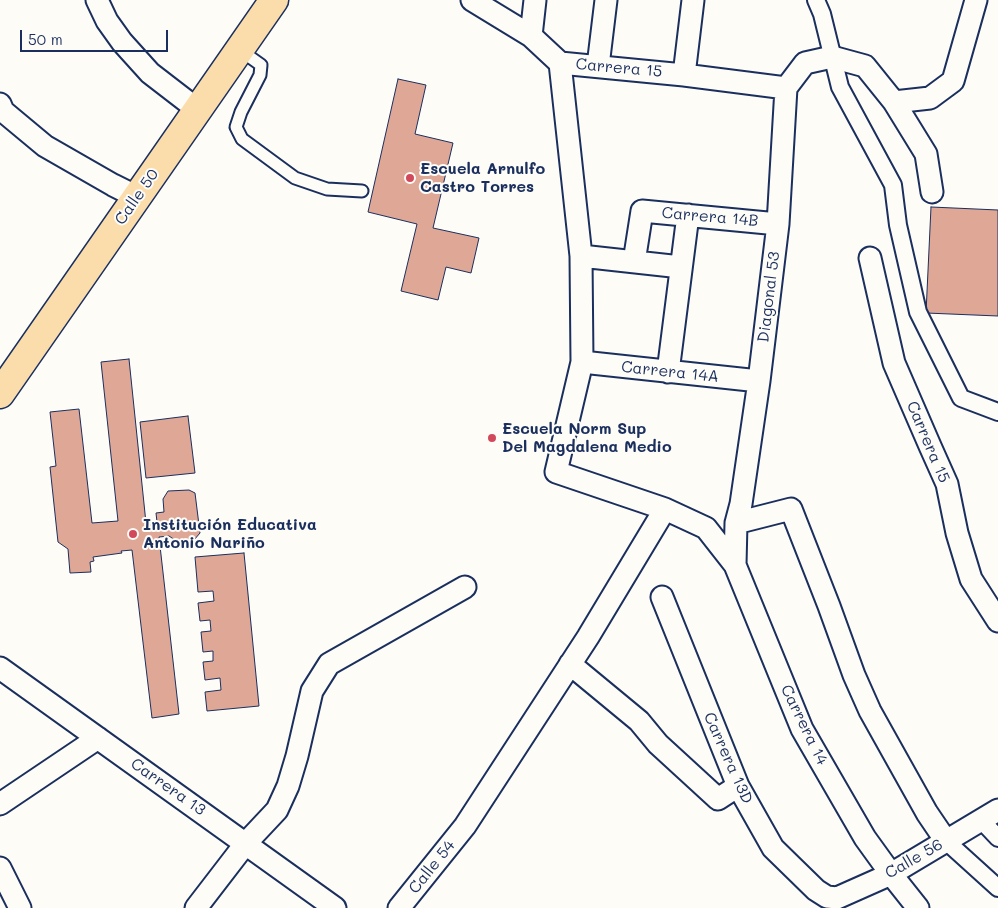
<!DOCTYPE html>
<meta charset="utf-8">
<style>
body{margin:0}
#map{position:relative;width:998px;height:908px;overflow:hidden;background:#fdfcf7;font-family:Mali,sans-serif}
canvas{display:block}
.scale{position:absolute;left:20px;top:30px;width:148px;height:22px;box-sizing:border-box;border:2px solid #1b2f5e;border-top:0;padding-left:6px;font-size:15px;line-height:18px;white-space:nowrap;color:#1b2f5e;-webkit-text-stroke:4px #fdfcf7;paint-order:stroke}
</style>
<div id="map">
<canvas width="998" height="908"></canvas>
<div class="scale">50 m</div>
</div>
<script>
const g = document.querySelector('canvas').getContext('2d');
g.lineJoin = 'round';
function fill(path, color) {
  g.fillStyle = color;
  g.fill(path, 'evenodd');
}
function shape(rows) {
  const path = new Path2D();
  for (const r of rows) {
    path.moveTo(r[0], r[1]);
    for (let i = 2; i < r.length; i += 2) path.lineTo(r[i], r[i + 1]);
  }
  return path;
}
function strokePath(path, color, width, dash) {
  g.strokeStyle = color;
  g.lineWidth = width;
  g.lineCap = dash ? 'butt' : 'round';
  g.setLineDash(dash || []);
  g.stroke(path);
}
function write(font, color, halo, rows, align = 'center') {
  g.font = font + ' Mali,sans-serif';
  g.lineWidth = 4;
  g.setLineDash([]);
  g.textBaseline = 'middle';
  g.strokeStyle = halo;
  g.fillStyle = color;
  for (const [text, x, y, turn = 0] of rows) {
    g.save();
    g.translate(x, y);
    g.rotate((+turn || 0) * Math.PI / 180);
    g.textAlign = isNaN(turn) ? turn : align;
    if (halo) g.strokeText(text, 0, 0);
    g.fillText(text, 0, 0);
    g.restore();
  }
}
const building = shape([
 [398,79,426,85,415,134,453,143,433,228,479,238,471,273,446,267,438,300,401,291,417,224,368,212,398,79],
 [931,207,998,210,998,316,926,313,931,207],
 [129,359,146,523,157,522,156,513,164,512,163,499,168,491,189,490,195,493,200,533,194,540,178,542,169,536,159,537,179,714,152,718,132,550,121,551,122,553,93,557,94,561,90,562,91,572,70,573,68,549,58,542,50,467,56,466,50,412,79,409,92,523,118,521,101,362,129,359],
 [188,416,195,473,146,478,140,422,188,416],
 [244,553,259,706,207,711,205,692,221,690,220,678,205,680,203,662,213,661,213,651,203,652,201,632,211,631,210,620,200,621,198,603,214,601,213,591,198,592,195,557,244,553]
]);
fill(building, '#dea796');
strokePath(building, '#1b2f5e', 1);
const service = shape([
 [240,50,261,65,260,75,241,112,236,127,242,139,295,178,327,189,362,191]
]);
const pedestrian = shape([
 [816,0,822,14,840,87,893,185,898,225,918,312,961,398,998,412],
 [981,820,998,838],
 [946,841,998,888]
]);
const minor = shape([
 [97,0,107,21,122,42,150,73,198,110],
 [472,0,531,36,560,63,684,75,786,88],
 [531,36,535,0],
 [598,66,606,0],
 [684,75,693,0],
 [786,88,778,224,759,381,741,504,736,523,735,565,802,729,865,838,891,874,918,908],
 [786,88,805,63,832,57,865,66,894,102,926,154,932,192],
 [894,102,930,98,953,81,976,0],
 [0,104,3,111,45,146,113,185,137,197],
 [581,256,681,267],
 [870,258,894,363,930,446,947,484,957,533,971,579,998,621],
 [634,262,642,211,778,224],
 [582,362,759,381],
 [668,372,688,215],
 [665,509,706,528,735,565],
 [736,523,791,509,829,606,854,675,870,711,927,813,946,841],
 [662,597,738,786,773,848,816,890,827,897,837,898,891,874,998,810],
 [570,664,639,721,658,744,718,799,738,786],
 [0,668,335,908],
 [0,804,98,738],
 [0,868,20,908],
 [196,908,246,843,277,810,288,786,297,756,312,691,329,664,465,587],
 [399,908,465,826,588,637,665,509,556,472,582,362,581,256,560,63]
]);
const primary = shape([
 [0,394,274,0]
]);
strokePath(service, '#1b2f5e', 15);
strokePath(pedestrian, '#1b2f5e', 20);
strokePath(minor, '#1b2f5e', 25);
strokePath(primary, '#1b2f5e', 31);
strokePath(service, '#fdfcf7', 11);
strokePath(pedestrian, '#fdfcf7', 16);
strokePath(minor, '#fdfcf7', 21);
strokePath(primary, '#fbddab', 28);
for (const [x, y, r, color] of [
 [410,178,5,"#d1495b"],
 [492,438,5,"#d1495b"],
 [133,534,5,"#d1495b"]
]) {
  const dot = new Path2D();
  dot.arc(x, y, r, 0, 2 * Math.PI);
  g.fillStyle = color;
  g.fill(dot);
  strokePath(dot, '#fdfcf7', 2);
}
write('16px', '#1b2f5e', '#fdfcf7', [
 ["Carrera 15",619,68,5],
 ["Calle 50",137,197,-55],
 ["Carrera 14B",710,217,5],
 ["Diagonal 53",769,297,-83],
 ["Carrera 14A",670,372,6],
 ["Carrera 15",928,442,67],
 ["Carrera 14",804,725,64],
 ["Carrera 13D",728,758,66],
 ["Carrera 13",168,787,35],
 ["Calle 56",914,859,-30],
 ["Calle 54",432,867,-51]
]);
write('bold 16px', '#1b2f5e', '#fdfcf7', [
 ["Escuela Arnulfo",420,169],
 ["Castro Torres",420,187],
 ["Escuela Norm Sup",502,429],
 ["Del Magdalena Medio",502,447],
 ["Institución Educativa",143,525],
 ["Antonio Nariño",143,543]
], 'left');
</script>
